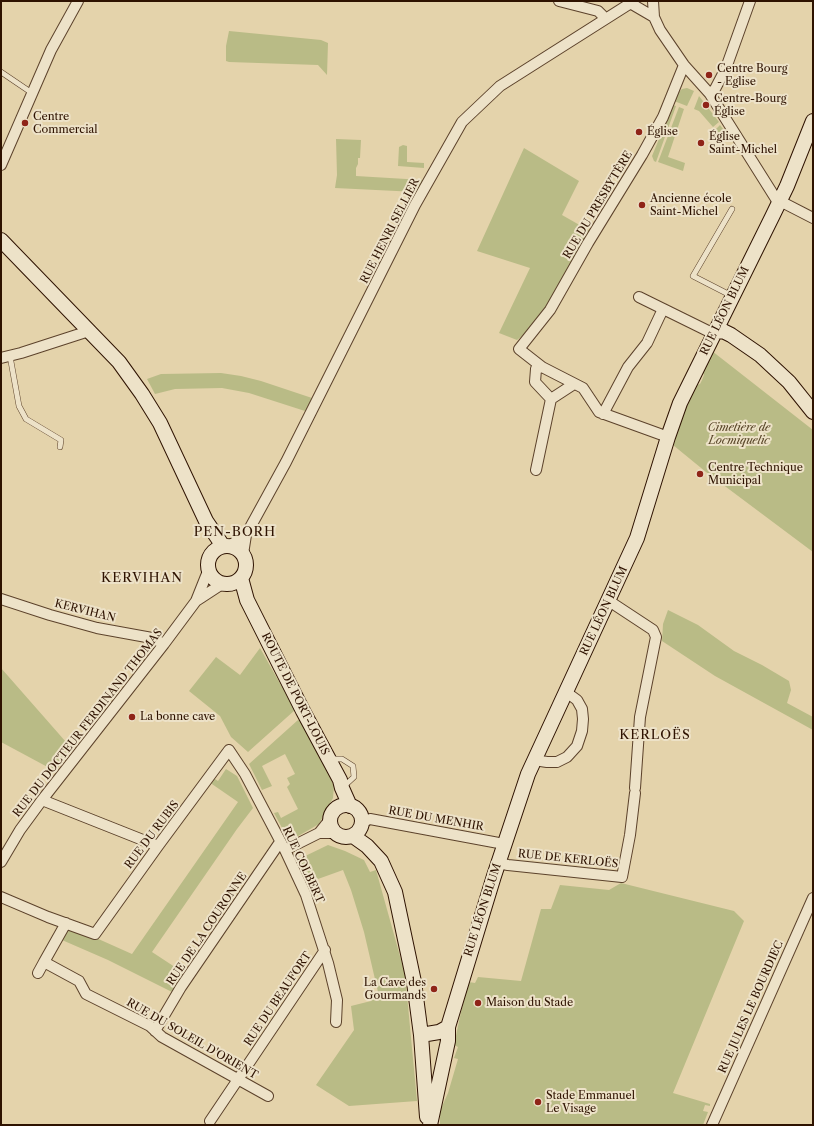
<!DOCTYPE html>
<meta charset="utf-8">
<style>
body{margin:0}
#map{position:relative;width:814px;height:1126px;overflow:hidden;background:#e4d3ab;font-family:"Libre Caslon Text",serif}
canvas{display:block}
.frame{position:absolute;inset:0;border:2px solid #2e1200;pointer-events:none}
</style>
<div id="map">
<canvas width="814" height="1126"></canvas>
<div class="frame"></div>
</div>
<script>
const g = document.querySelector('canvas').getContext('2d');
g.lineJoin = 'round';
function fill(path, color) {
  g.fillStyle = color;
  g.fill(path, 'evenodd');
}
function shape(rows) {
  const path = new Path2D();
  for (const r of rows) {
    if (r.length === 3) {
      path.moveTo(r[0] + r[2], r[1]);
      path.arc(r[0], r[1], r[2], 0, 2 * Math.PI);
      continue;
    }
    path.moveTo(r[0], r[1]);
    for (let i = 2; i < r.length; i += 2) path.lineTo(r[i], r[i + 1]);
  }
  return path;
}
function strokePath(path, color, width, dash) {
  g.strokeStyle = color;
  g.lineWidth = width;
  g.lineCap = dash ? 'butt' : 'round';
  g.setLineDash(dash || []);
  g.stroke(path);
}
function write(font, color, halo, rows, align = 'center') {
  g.font = font + ' "Libre Caslon Text",serif';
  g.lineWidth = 4;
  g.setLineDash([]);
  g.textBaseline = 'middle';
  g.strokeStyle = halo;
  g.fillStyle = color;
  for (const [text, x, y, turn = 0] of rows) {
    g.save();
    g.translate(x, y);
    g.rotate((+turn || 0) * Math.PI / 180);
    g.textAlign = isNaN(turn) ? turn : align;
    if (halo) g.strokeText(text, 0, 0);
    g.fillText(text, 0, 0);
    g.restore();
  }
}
fill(shape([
 [229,31,321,40,328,43,327,75,318,65,229,62,226,61,226,46],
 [687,88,694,91,687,106,674,101,678,93,682,89],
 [699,96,719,122,713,127,699,111,694,109],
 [673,105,676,106,656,162,654,161,652,156],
 [679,107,684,109,668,157,685,163,683,171,658,162],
 [720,125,727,134,724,141,715,130],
 [336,139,361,140,360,158,358,158,358,164,356,168,356,176,423,180,417,192,335,188,337,175],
 [403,145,407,146,407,162,424,163,424,168,398,166,399,147],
 [524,148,579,181,562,215,590,231,538,323,517,340,499,333,530,268,477,251],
 [712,351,813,430,813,552,706,472,673,445,685,406,696,385,700,384,702,380,704,375,702,372],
 [221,373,241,376,261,381,312,398,305,411,249,393,222,388,175,389,155,394,147,379,161,374],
 [668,610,698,625,734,651,762,665,789,681,791,690,787,703,813,717,813,730,715,676,662,641,663,624],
 [260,648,295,710,248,752,231,737,220,716,189,691,216,657,240,675],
 [1,668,73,750,55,771,1,742],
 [298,720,303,721,334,786,333,798,319,824,293,839,288,839,274,813,278,812,281,818,298,809,287,787,290,784,287,778,295,774,285,754,262,766,272,786,262,790,249,764],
 [226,769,237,776,253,808,237,829,152,952,184,973,172,992,108,960,62,940,67,930,76,929,132,954,238,802,209,782,212,777,218,781],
 [328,845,345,851,364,860,370,872,376,870,405,974,417,1101,349,1106,316,1085,354,1030,351,1006,371,1001,378,992,364,932,351,890,343,870,318,879,314,876,306,880,297,860],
 [621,883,734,911,744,921,673,1093,710,1104,710,1106,705,1105,703,1111,708,1112,703,1125,440,1125,440,1111,448,1093,458,1059,454,1058,458,1047,454,1045,461,1012,469,982,475,983,478,977,521,981,541,909,551,909,560,885,609,890]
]), '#b9bb86');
const lane = shape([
 [1,72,32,93],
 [732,209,693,276,732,296],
 [10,356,19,406,26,419,61,440,60,447],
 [330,759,342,759,353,766,354,777,343,787]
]);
const street = shape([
 [559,1,598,11,605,18],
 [653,1,654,17,660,30,684,65,710,94,776,199,813,218],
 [630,3,654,17],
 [710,94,715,89,726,68,750,1],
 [1,165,51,50,78,1],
 [639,297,708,331,715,332],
 [1,358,21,353,89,331],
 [542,367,519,349,550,310,588,243,642,155,663,117,684,65],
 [574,384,551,399,535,382,536,369,542,367,583,388,599,412,668,437],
 [603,414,628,367,647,343,663,309],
 [536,470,551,399],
 [229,546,246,535],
 [243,554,246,535,286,462,415,205,462,122,500,86,634,1],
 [1,599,50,615,97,628,152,638,164,644],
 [196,601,222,584],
 [609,601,650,628,653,630,656,637,640,717,635,788],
 [534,760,547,762,557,762,567,757,577,746,582,731,583,719,582,709,577,700,566,692],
 [42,800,158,846],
 [363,822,370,819,504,844],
 [319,833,336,833],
 [285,850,319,833,331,818],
 [1,862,20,830,42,800,164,644,196,601,208,571],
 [498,863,508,865,622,877,630,835,635,793],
 [1,897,48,917,95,934,158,846,229,750,245,774,285,850,306,895,328,963,337,1000,336,1022],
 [66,923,44,962,79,981,86,994,150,1026,162,1037,268,1096],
 [38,973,44,962],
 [155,1031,181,987,280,842],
 [210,1121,325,950],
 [712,1125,813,898]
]);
const secondary = shape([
 [1,240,119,362,142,394,160,423,206,521,223,546],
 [715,332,723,331,731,335,760,355,789,382,813,412],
 [227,565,19],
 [241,578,247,600,303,711,340,780,342,788,350,806],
 [346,821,16],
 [353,836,367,846,381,861,395,892,414,982,421,1035,427,1117],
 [421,1035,439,1032,448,1027],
 [430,1125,448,1041,448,1027,494,876,528,774,637,538,668,437,680,403,772,217,787,186,813,121]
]);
strokePath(lane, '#5c422b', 6);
strokePath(street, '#5c422b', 12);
strokePath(secondary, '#2e1200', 16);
strokePath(lane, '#ede2c8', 5);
strokePath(street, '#ede2c8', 10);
strokePath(secondary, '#ede2c8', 14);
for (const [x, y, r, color] of [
 [709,75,4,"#8f2418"],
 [706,105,4,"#8f2418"],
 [25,123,4,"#8f2418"],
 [639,132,4,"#8f2418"],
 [701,143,4,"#8f2418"],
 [642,205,4,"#8f2418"],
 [700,474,4,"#8f2418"],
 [132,717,4,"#8f2418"],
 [434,989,4,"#8f2418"],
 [478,1003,4,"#8f2418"],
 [538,1102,4,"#8f2418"]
]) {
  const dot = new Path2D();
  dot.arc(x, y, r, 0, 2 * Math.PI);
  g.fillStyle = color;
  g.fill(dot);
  strokePath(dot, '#ede2c8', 1.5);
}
write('11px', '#2e1200', '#ede2c8', [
 ["Centre Bourg",717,69],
 ["- Eglise",717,82],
 ["Centre-Bourg",714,99],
 ["Église",714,112],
 ["Centre",33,117],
 ["Commercial",33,130],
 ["Église",647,132],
 ["Église",709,137],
 ["Saint-Michel",709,150],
 ["Ancienne école",650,199],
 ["Saint-Michel",650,212],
 ["Centre Technique",708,468],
 ["Municipal",708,481],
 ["La bonne cave",140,717],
 ["La Cave des",426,983,"right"],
 ["Gourmands",426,996,"right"],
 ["Maison du Stade",486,1003],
 ["Stade Emmanuel",546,1096],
 ["Le Visage",546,1109]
], 'left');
write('11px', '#2e1200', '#ede2c8', [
 ["RUE DU PRESBYTÈRE",598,205,-59],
 ["RUE HENRI SELLIER",390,231,-63],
 ["RUE LÉON BLUM",725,311,-64],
 ["KERVIHAN",85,611,14],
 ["RUE LÉON BLUM",604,611,-65],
 ["ROUTE DE PORT-LOUIS",295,694,63],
 ["RUE DU DOCTEUR FERDINAND THOMAS",88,723,-52],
 ["RUE DU MENHIR",436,819,10],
 ["RUE DU RUBIS",152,835,-53],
 ["RUE DE KERLOËS",568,859,6],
 ["RUE COLBERT",303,865,65],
 ["RUE LÉON BLUM",483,910,-72],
 ["RUE DE LA COURONNE",207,929,-56],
 ["RUE DU BEAUFORT",278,999,-56],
 ["RUE JULES LE BOURDIEC",751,1007,-66],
 ["RUE DU SOLEIL D'ORIENT",192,1039,30]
]);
write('italic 11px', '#584528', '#ede2c8', [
 ["Cimetière de",739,428],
 ["Locmiquelic",739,441]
]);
g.letterSpacing = '1px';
write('13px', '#2e1200', '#ede2c8', [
 ["PEN-BORH",235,532],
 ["KERVIHAN",142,578],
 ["KERLOËS",655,735]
]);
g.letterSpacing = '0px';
</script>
